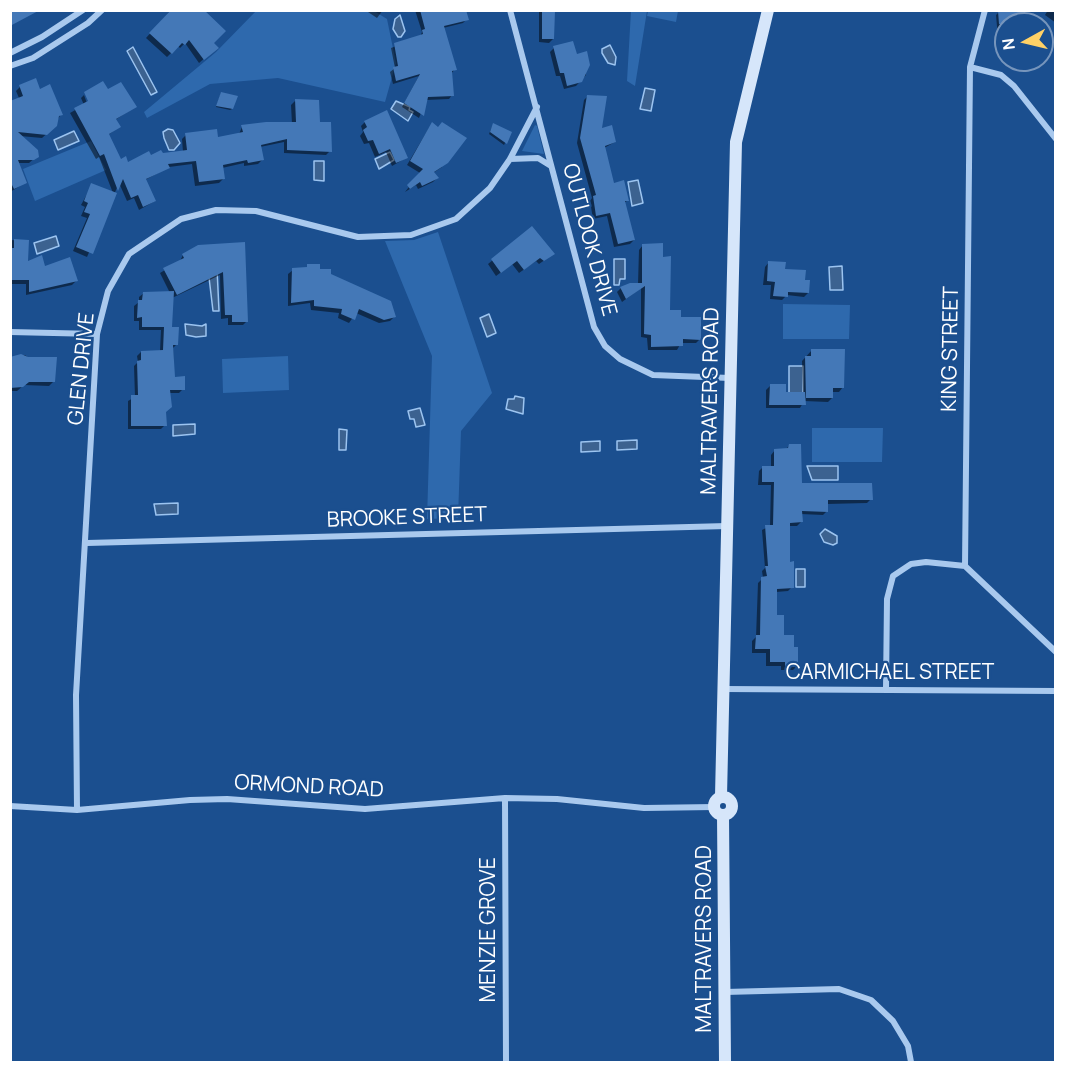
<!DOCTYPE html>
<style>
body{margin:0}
#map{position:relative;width:1066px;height:1073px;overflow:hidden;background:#1b4f8f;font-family:Manrope,sans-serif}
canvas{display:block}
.frame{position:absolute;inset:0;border:12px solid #fff;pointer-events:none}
.north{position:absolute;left:994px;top:12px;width:60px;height:60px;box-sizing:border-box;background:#1b4f8f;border:2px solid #7695bc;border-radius:50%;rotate:262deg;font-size:16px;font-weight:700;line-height:24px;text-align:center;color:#fff}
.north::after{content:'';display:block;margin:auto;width:21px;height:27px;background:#ffd166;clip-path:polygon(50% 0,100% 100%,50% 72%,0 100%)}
</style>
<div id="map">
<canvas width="1066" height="1073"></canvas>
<div class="frame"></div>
<div class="north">N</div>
</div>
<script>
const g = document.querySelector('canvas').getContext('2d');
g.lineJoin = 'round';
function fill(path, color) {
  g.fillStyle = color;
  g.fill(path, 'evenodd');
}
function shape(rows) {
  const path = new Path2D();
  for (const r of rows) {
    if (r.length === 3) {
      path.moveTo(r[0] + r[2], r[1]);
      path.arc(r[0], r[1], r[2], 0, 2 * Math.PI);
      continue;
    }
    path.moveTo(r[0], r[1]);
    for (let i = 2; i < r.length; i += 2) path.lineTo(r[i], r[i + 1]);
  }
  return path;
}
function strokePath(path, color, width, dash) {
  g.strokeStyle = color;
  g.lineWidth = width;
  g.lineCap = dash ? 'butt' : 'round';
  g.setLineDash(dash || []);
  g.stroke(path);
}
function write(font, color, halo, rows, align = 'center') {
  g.font = font + ' Manrope,sans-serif';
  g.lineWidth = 4.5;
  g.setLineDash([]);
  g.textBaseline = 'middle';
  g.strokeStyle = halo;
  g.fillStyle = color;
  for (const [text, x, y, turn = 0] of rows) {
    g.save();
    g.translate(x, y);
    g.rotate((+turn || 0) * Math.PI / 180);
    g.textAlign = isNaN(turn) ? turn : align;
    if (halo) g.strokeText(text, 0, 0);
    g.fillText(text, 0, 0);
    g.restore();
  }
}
fill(shape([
 [256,11,374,11,387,19,396,63,385,102,278,78,210,84,147,118,144,112,216,52],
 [631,11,647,11,635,86,627,81],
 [648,11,648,10,678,11,676,22,647,16],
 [535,125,537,126,544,154,522,151],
 [91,141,106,170,35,201,23,169],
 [438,232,492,393,461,431,458,518,427,519,432,356,385,241,414,240],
 [783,304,850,305,849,339,783,339],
 [288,356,289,390,223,393,222,359],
 [812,428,883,428,882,462,812,462]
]), '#2e69ad');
const water = shape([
 [400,15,405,31,401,37,398,37,393,29,395,19,400,15],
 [610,45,616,57,615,65,608,63,602,53,602,49,610,45],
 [133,47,157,92,151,95,127,51,133,47],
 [645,88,655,90,651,111,640,109,645,88],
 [396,101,410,107,409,110,413,112,408,121,391,109,396,101],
 [168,129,173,130,180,143,174,150,169,150,164,138,163,132,168,129],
 [74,131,79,141,58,150,54,140,74,131],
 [390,152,394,160,379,169,375,159,390,152],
 [314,161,324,161,324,181,314,180,314,161],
 [638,180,643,203,632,206,628,182,638,180],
 [56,236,59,246,37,254,34,243,56,236],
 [614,259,625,259,625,279,620,279,619,285,614,285,614,259],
 [842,266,843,290,830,290,829,267,842,266],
 [217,268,219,311,213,311,208,269,217,268],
 [489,314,496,333,487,337,480,318,489,314],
 [185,324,202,326,206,324,206,336,196,337,186,335,185,324],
 [789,366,803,366,803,393,789,393,789,366],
 [515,396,524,398,523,414,506,409,508,399,514,399,515,396],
 [420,408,425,425,416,427,414,419,410,419,408,411,420,408],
 [195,424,195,434,173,436,173,425,195,424],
 [339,429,347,430,346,450,339,450,339,429],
 [637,440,637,449,617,450,617,441,637,440],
 [600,441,600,451,581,452,581,442,600,441],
 [807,466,838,466,838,480,812,480,807,466],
 [178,503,178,514,156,515,154,504,178,503],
 [825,529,837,536,837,543,833,545,824,542,820,534,825,529],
 [796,569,805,569,805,587,796,587,796,569]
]);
fill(water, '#3c6290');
strokePath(water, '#9cc4f0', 1.5);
fill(shape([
 [171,10,206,10,204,13,213,51,199,63,185,43,180,48,178,46,167,57,146,38],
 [365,10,383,10,377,18],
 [415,10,442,10,467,19,463,23,443,28,455,69,451,74,452,95,449,99,426,100,419,118,402,107,419,76,393,84,390,72,395,68,391,48,420,37,422,32],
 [539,10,552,10,553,39,549,43,539,42],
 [1001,10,1033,10,1022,11,1023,24,1006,24,1006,37,998,38,996,15],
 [1048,10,1056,10,1056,23,1045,15],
 [554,48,576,55,586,53,586,75,576,86,564,89,560,76,556,76,550,52],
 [20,87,39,91,61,114,51,130,42,138,20,136,37,156,29,163,17,163,25,183,10,192,10,105,19,98,16,91],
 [108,91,135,107,115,120,119,127,108,135,120,161,127,164,183,152,182,139,186,135,217,139,239,134,242,127,292,124,291,105,295,101,319,124,330,151,326,155,284,153,284,142,260,147,262,160,258,164,244,166,244,163,222,168,223,179,219,183,195,186,192,164,169,167,145,180,155,201,139,210,134,198,127,201,119,183,87,257,73,251,87,218,81,216,85,207,81,205,92,185,113,193,99,157,96,159,70,113,84,105,81,98,84,95,89,109],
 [221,93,232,109,230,110,216,107],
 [588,96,600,130,615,142,604,148,613,185,628,200,624,203,634,240,630,244,614,247,607,216,593,219,590,201,592,198,577,143,584,100],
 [365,122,406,158,392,166,386,152,375,157,369,143,364,144,360,136,363,132,361,126],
 [492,127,510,133,504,145,489,134],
 [429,128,438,129,442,167,433,173,437,178,433,182,418,189,416,185,405,192,420,173,407,165],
 [532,228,549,257,539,264,536,261,519,273,512,264,496,276,488,264],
 [10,240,28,241,26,263,76,281,72,285,26,295,26,284,10,284],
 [244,244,247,321,243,325,228,325,228,318,221,319,220,275,172,298,170,328,177,344,173,348,174,378,183,389,179,393,169,393,164,412,165,425,161,429,128,429,128,401,135,397,134,366,138,362,137,356,141,352,160,351,161,330,139,330,139,321,134,321,134,306,139,302,139,297,144,293,170,293,160,273,180,261,183,255],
 [643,245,669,312,700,339,696,343,681,343,677,350,648,350,647,338,641,337,641,288,622,302,617,292,621,288,638,284,639,250],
 [769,262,804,281,808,293,804,297,787,295,782,300,770,299,771,285,763,285,765,267],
 [293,270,319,271,329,275,394,317,390,321,379,323,356,313,349,323,338,318,339,313,311,310,310,303,288,306,288,274],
 [812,350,843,387,839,392,832,392,832,398,828,402,804,401,800,408,766,408,766,390,770,386,784,393,803,394,802,361],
 [25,355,53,382,49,386,24,385,17,391,10,391,10,358],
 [790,445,801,484,871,499,867,503,827,504,827,511,823,515,801,514,801,522,797,526,788,526,789,563,792,587,788,591,776,592,775,617,782,636,792,648,797,666,793,670,781,670,781,666,766,666,766,653,752,653,752,641,756,637,758,583,763,578,762,571,765,568,762,530,770,526,771,485,758,485,759,471,763,467,771,467,771,455,775,450,785,450]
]), '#0007');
fill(shape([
 [10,10,40,10,10,26],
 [171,10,204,10,226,31,214,43,219,48,204,60,189,40,185,45,182,43,172,54,149,33],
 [420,10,466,10,469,20,444,26,457,70,452,71,454,96,428,97,424,116,404,103,420,74,396,81,393,67,398,66,394,43,423,34,422,30,425,29],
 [542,10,555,11,554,39,542,39],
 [1024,10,1025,24,999,24,998,11],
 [573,41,577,54,587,51,590,65,582,82,567,86,564,73,560,73,553,46],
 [36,78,40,89,50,84,63,115,59,116,57,126,47,135,18,132,38,150,39,157,34,160,18,160,27,183,14,189,10,181,10,101,23,96,19,85],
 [103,81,108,89,121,82,137,107,116,119,121,127,109,134,121,159,126,156,128,162,149,151,151,155,161,150,163,153,187,150,185,133,217,129,218,137,243,132,241,125,266,122,296,122,295,99,319,100,320,122,331,122,332,152,287,150,287,139,261,145,264,160,248,163,247,160,223,165,225,179,199,182,196,161,168,164,170,168,146,179,156,201,143,207,138,195,131,198,123,179,118,191,104,154,100,156,74,108,88,101,84,92],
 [221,92,238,96,233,109,216,106],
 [587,95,607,96,602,128,612,125,616,142,605,146,614,183,624,180,629,201,625,201,635,240,618,244,610,213,596,216,593,196,596,195,580,138],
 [387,110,408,158,396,163,390,149,379,154,373,140,368,141,363,130,367,127,364,121],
 [432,122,438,127,442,122,467,138,448,163,434,172,439,178,422,186,420,182,410,189,407,185,423,169,410,161],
 [493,123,512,132,507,144,490,132],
 [91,183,117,193,93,254,76,247,90,214,84,212,88,203,84,201],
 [532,226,555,254,544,261,540,258,524,270,517,261,501,273,491,259],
 [14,239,29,240,28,261,42,255,45,266,70,257,78,281,29,292,29,280,10,280,10,248,14,248],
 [245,242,248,322,232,322,232,315,225,315,223,272,177,295,163,268,184,258,182,254,198,245],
 [663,243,663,257,671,256,670,310,681,310,681,317,701,317,701,340,683,339,683,346,651,347,651,335,644,334,645,286,626,299,620,287,630,283,642,283,642,244],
 [768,261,786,262,785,269,806,270,805,280,810,280,809,293,788,292,788,297,773,296,775,282,767,281],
 [307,264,320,264,320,269,331,269,331,274,391,301,396,317,384,320,359,309,355,320,341,314,342,309,314,306,314,300,291,303,292,268,307,267],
 [174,291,172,327,179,327,178,345,173,345,175,377,185,376,185,390,170,390,172,407,166,412,167,426,131,426,131,395,138,395,137,361,141,360,141,351,163,350,164,327,142,327,142,317,137,318,138,300,142,300,143,292],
 [811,349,845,349,844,388,833,388,833,398,806,398,805,356,811,356],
 [21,354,28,357,57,357,55,382,29,382,23,387,10,388,10,357],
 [770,384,786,384,786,392,805,392,806,405,769,405],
 [789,444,801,444,802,483,872,483,873,500,828,500,828,512,802,511,803,522,790,523,790,562,794,561,794,588,777,589,777,615,784,615,784,635,794,635,794,647,798,647,798,667,785,667,785,662,770,662,770,649,755,649,756,635,760,635,761,577,767,576,765,566,768,566,765,525,773,525,774,482,762,482,762,466,774,466,774,449,788,448]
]), '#4478b7');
strokePath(shape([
 [510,10,594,327,605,346,620,359,653,375,730,378],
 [985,10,970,67,965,566,1056,652],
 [10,53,42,37,83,10],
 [10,66,33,58,88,23,102,10],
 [970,67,1001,75,1014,86,1056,139],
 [510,159,538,158,551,166],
 [10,332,97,334],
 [87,543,727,526],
 [724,689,1056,691],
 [886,689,887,599,893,576,911,564,926,562,965,566],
 [505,798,506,1062],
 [10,806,77,810,190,800,227,799,365,809,505,798,557,799,644,808,714,807],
 [77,810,76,695,97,334,108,291,129,254,181,219,216,210,256,211,358,237,411,235,456,219,490,188,510,159,537,107],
 [725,992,839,989,871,1000,893,1021,908,1046,911,1062]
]), '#a9c9ee', 6);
strokePath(shape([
 [721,796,736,142,768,10],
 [723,806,9],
 [723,815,725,1062]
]), '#d6e6fa', 12);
write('21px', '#fff', '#1b4f8f', [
 ["OUTLOOK DRIVE",589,240,75],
 ["KING STREET",951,349,-89],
 ["GLEN DRIVE",82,369,-84],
 ["MALTRAVERS ROAD",711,401,-89],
 ["BROOKE STREET",407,518,-2],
 ["CARMICHAEL STREET",890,673],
 ["ORMOND ROAD",309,787,3],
 ["MENZIE GROVE",489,930,-90],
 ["MALTRAVERS ROAD",705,939,-90]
]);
</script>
